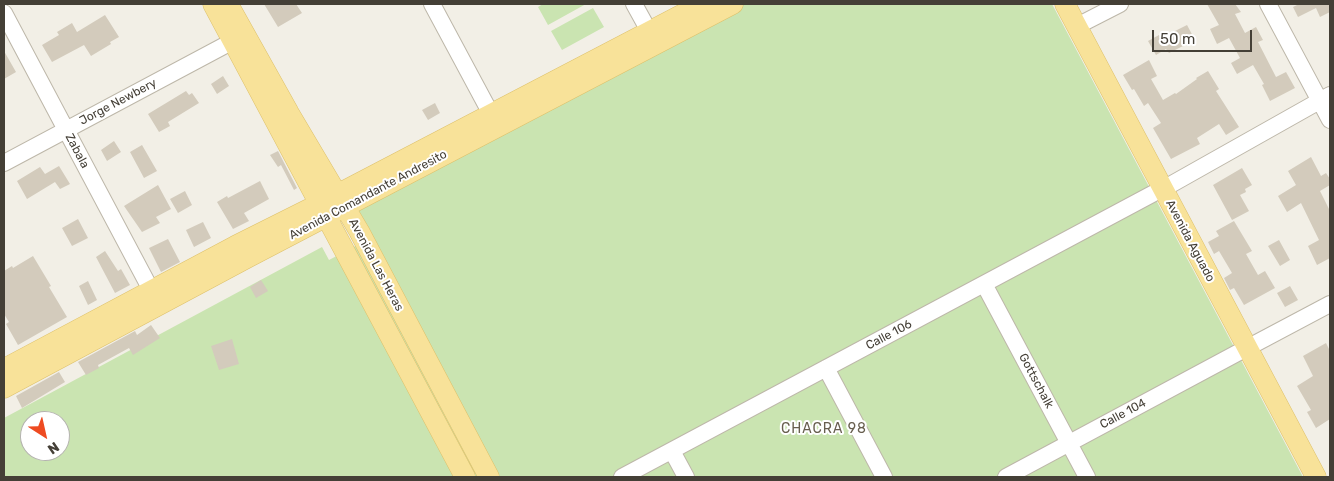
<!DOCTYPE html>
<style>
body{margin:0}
#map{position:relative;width:1334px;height:481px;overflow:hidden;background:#f2efe6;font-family:Rubik,sans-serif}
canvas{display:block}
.frame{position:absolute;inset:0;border:5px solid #443f36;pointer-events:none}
.north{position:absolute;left:20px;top:411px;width:50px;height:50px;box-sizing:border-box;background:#fff;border:1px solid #b4b2af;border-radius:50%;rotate:145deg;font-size:14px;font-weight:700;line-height:20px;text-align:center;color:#443f36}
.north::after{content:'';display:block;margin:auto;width:18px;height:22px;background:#ee4b21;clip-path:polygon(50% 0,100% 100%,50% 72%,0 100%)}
.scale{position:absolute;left:1152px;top:30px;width:100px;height:22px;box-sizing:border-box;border:2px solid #443f36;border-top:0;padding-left:6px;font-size:15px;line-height:18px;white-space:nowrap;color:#443f36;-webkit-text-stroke:4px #fff;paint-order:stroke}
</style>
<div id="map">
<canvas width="1334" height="481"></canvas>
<div class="frame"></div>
<div class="north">N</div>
<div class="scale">50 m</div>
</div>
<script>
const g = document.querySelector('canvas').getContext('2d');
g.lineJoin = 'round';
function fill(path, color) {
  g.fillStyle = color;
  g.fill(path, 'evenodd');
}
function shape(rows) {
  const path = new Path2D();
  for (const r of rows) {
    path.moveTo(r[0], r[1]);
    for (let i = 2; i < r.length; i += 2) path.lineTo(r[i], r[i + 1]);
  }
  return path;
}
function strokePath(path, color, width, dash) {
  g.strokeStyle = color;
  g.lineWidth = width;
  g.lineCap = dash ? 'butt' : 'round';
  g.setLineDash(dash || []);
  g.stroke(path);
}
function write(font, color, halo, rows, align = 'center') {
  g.font = font + ' Rubik,sans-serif';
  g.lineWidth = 4;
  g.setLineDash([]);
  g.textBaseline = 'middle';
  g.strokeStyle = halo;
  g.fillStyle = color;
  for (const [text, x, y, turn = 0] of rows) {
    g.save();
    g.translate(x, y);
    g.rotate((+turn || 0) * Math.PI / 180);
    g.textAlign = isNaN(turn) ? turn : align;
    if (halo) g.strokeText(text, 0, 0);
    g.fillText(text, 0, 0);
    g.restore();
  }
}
fill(shape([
 [543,4,586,4,548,25,538,7],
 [744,4,1052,4,1303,477,4,477,4,418,322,247,329,260,363,242,347,212],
 [30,421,60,421,60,451,30,451],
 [593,8,604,27,562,50,551,31]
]), '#cae4b1');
fill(shape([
 [264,4,296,4,302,13,278,27],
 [1207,4,1235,4,1241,12,1235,14,1245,33,1256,27,1263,40,1258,42,1276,77,1286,72,1295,88,1270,101,1262,85,1264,84,1253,65,1237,74,1231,63,1240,58,1229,38,1217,44,1210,29,1219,25],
 [1299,4,1330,4,1330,12,1320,17,1316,8,1298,17,1293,7],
 [105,15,119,37,110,42,111,44,91,56,84,45,52,62,42,45,59,35,57,32,72,23,77,32],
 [1187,25,1195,40,1169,53,1166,49,1156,55,1148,41,1159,35,1161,38],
 [4,51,16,72,4,79],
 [1149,60,1157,76,1151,79,1163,100,1175,93,1176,94,1197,79,1196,78,1208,71,1219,89,1216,91,1239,127,1226,135,1219,124,1197,138,1200,144,1171,159,1153,128,1161,123,1148,103,1144,106,1134,89,1132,90,1123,75],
 [223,76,229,86,217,94,211,84],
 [186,91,189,95,192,93,199,103,168,122,170,126,159,132,148,114],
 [435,103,440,113,428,120,422,110],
 [114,141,121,152,107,161,101,150],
 [142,145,157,171,144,178,130,152],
 [278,151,297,188,294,190,281,165,278,167,270,155],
 [1311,157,1321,176,1326,173,1330,179,1330,185,1320,191,1330,211,1330,258,1317,265,1308,246,1319,240,1301,203,1287,212,1278,196,1296,185,1288,171],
 [59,166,70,184,60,189,55,182,27,199,17,181,40,167,45,174],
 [1242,168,1252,185,1245,189,1246,192,1240,195,1249,211,1232,220,1213,185],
 [260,181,269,199,244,213,249,221,233,229,217,202,227,196,228,198],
 [158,185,171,209,156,217,160,223,142,232,124,206],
 [185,191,192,205,178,213,170,199],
 [78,219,88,238,72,246,62,228],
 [1234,221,1252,251,1246,254,1258,275,1265,271,1275,288,1244,305,1234,288,1230,290,1224,278,1232,273,1219,251,1214,254,1208,242,1219,236,1216,231],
 [203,222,211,238,194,247,186,230],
 [168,239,180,262,161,272,149,248],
 [1279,240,1290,260,1280,266,1268,246],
 [105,251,118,271,121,269,130,285,115,293,96,257],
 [33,256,51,286,49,287,67,317,18,345,6,324,9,322,4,314,4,271,12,266,13,268],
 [261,280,268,291,256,298,250,287],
 [88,281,97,300,88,305,79,286],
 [1290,286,1298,300,1285,307,1277,293],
 [151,325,160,338,133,355,129,348,98,365,99,368,86,375,78,362,135,331,137,335],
 [232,339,239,364,219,370,211,346],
 [1326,343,1330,351,1330,419,1316,428,1307,412,1311,410,1297,386,1313,376,1303,356],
 [59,372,65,382,22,408,16,396]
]), '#d3cbbc');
const minor = shape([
 [432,4,491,114],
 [634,4,655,42],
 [1268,4,1330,120],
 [4,13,151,290],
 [1077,26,1120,4],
 [4,163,233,41],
 [1163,189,1330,95],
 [984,284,1087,477],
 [1247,348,1330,304],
 [826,368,884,477],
 [672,451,686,477],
 [622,477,1156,192],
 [1006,477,1241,351]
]);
const major = shape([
 [213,4,465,477],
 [228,4,289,113,359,231,489,477],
 [1065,4,1316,477],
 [4,369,235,246,321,203,702,4],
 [4,388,249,257,733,4]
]);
strokePath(minor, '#bdb7a9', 18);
strokePath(major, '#ddc06a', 21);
strokePath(minor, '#fff', 16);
strokePath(major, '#f8e299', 20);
write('12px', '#443f36', '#fff', [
 ["Jorge Newbery",118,102,-28],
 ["Zabala",77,151,62],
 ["Avenida Comandante Andresito",368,195,-28],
 ["Avenida Aguado",1190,241,62],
 ["Avenida Las Heras",376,265,62],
 ["Calle 106",889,335,-28],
 ["Gottschalk",1036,381,62],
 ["Calle 104",1123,414,-28]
]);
g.letterSpacing = '1px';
write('14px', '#675e4e', '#fff', [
 ["CHACRA 98",824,429]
]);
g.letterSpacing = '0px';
</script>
